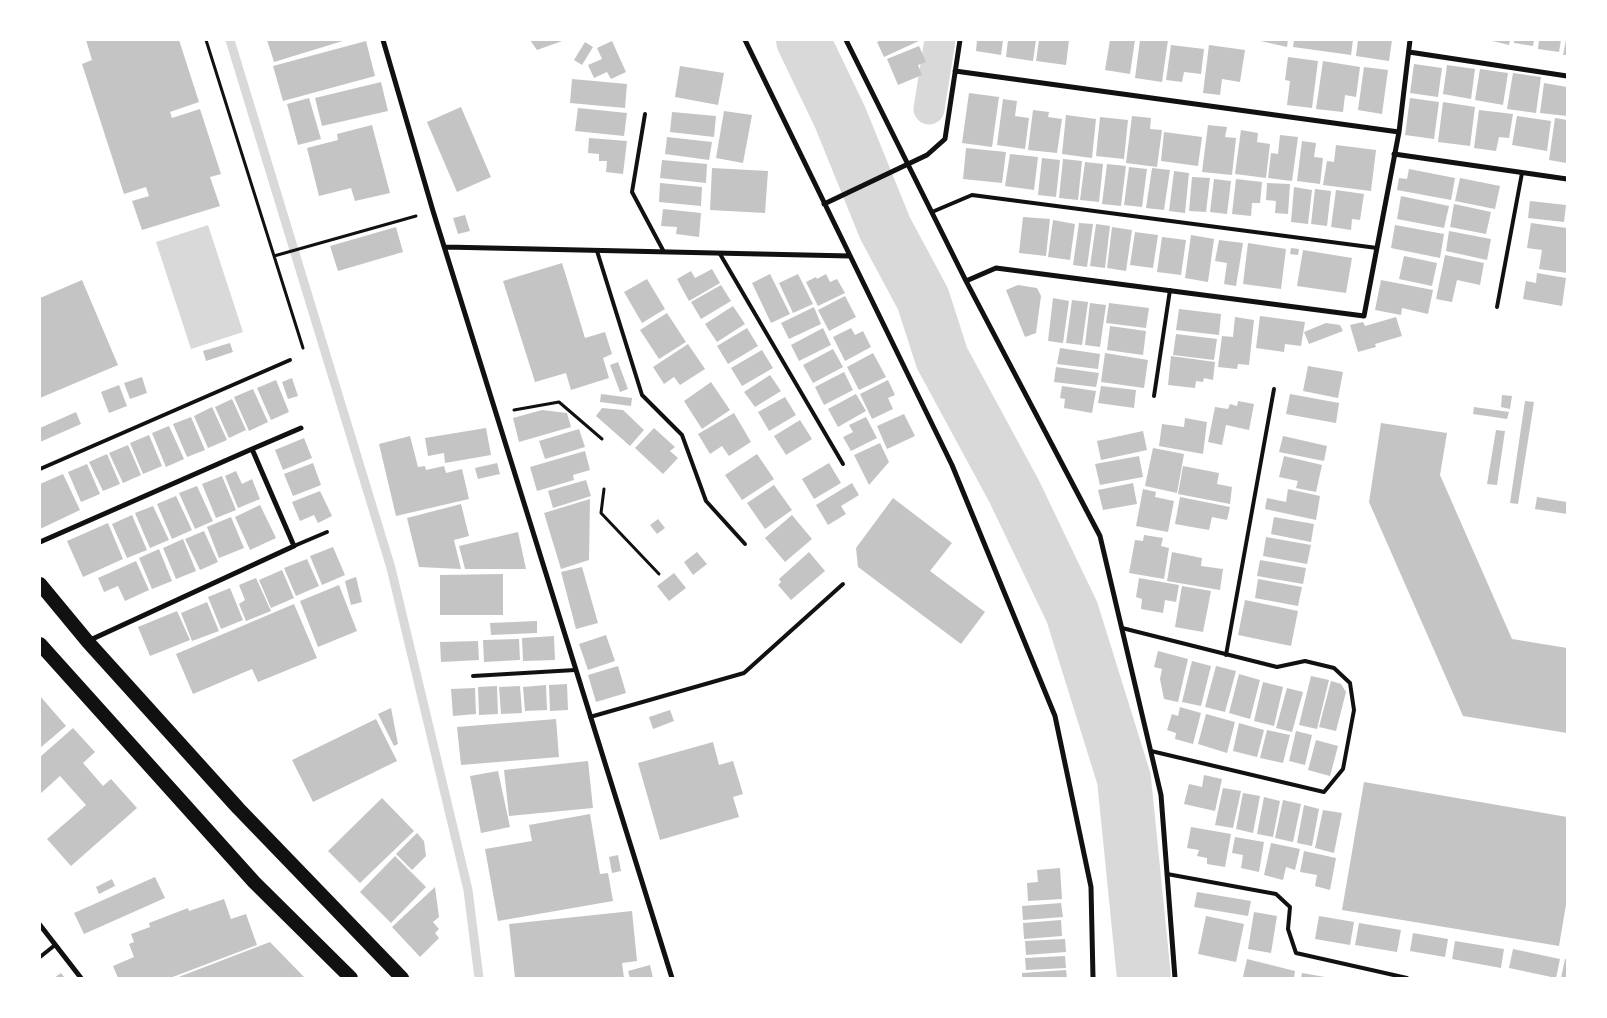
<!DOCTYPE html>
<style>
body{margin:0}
#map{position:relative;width:1607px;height:1018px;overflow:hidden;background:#fff;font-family:"Golos Text",sans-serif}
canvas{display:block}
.frame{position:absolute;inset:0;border:41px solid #fff;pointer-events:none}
</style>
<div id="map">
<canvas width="1607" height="1018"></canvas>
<div class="frame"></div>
</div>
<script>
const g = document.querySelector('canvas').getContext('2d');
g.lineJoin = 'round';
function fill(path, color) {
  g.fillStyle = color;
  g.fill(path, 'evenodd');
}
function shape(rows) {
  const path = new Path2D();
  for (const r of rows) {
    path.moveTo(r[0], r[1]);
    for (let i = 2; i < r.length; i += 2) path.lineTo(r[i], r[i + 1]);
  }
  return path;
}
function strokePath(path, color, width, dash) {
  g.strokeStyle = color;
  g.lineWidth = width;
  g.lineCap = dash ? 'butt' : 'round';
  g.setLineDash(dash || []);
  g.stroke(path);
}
fill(shape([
 [208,225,243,332,191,349,156,242]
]), '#d9d9d9');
strokePath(shape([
 [230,40,391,568,468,890,479,978]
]), '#d9d9d9', 9);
strokePath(shape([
 [929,109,940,40]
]), '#d9d9d9', 31);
strokePath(shape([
 [803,40,840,117,885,228,923,299,942,358,1014,491,1072,612,1124,779,1144,978]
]), '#d9d9d9', 54);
fill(shape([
 [86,40,179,40,199,102,170,112,172,118,200,109,221,174,210,177,220,206,142,230,132,201,149,196,146,187,124,194,82,64,92,60],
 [267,40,346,40,274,62],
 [530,40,565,40,537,50],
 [882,40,921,40,884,57,877,42],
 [977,40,1003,40,1001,55,976,51],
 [1008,40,1036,40,1033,61,1006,57],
 [1039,40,1069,40,1066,65,1036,61],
 [1110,40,1135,40,1130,74,1105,70],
 [1140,40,1168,40,1162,82,1135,78],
 [1256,40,1288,40,1287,47],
 [1294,40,1353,40,1351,55,1293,47],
 [1358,40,1392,40,1389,61,1356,56],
 [1488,40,1510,40,1509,45],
 [1514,40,1534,40,1533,46,1514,43],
 [1539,40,1561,40,1559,52,1538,49],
 [1566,40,1567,40,1567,55,1563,55],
 [366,41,375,76,283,101,273,66],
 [612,41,626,72,611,79,607,72,594,78,588,65,602,59,597,48],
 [585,42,593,47,582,65,574,60],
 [1171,45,1204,49,1201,74,1184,72,1182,82,1166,80],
 [1209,45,1245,50,1240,82,1222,79,1220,95,1203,93],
 [919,46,926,62,918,65,922,75,898,85,887,59],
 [1288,57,1318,61,1312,108,1287,105,1290,81,1285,80],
 [1323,61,1360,67,1356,97,1345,95,1343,112,1316,109],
 [1414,64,1442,68,1438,97,1410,93],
 [1447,65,1475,69,1471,99,1443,94],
 [680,66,724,73,718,105,675,97],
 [1364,67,1388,70,1382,114,1358,110],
 [1480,69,1508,73,1503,105,1475,100],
 [1513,73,1541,77,1536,113,1507,109],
 [572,79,627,84,625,108,570,103],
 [381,82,388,111,322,126,315,98],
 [1544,83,1567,87,1567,116,1540,113],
 [969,93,999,97,992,147,962,143],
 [309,98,321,139,298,145,287,104],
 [1410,98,1439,102,1434,139,1405,135],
 [1003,99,1017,101,1015,116,1029,118,1025,149,997,145],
 [1443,102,1475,107,1470,146,1438,142],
 [461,107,491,177,457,192,427,122],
 [578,108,627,113,624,136,575,131],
 [1033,110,1049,112,1048,117,1062,119,1057,153,1028,150],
 [1479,110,1513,114,1509,138,1499,137,1496,151,1474,148],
 [724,111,752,115,743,163,716,158],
 [672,112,716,116,714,137,670,132],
 [1066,115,1096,119,1092,158,1062,154],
 [1132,116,1151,118,1150,129,1162,130,1157,167,1126,163],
 [1517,116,1551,121,1547,151,1512,145],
 [1100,117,1128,120,1124,159,1096,156],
 [1555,118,1567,120,1567,163,1549,160],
 [372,125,390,193,355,201,351,188,319,196,307,148,338,140,337,134],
 [1208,125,1227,127,1225,137,1236,138,1232,175,1202,172],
 [1241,130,1258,133,1257,142,1270,144,1266,178,1235,174],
 [1164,132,1202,137,1198,166,1161,161],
 [1280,135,1298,137,1292,181,1268,178,1271,153,1278,154],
 [667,137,712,142,709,160,665,154],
 [589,138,627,141,623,174,606,172,607,161,599,161,599,154,588,153],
 [1302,141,1316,143,1314,157,1323,158,1320,184,1297,181],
 [1336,145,1376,150,1371,191,1323,185,1327,161,1334,162],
 [966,148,1006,152,1002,183,963,179],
 [1010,154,1038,157,1034,190,1005,186],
 [1042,158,1060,160,1056,197,1038,195],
 [1063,159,1082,161,1078,200,1059,198],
 [662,160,707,164,706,183,660,178],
 [1085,162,1103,164,1099,202,1080,200],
 [1107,164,1126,166,1121,206,1102,204],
 [1129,167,1147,169,1142,207,1124,205],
 [712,168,768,171,765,213,710,210],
 [1152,168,1170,170,1164,210,1146,208],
 [1409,169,1455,178,1451,200,1397,190,1399,178,1407,179],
 [1174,171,1189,173,1185,213,1169,211],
 [1192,177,1210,178,1206,212,1189,211],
 [1460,178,1500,186,1495,209,1455,201],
 [1214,179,1231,181,1227,214,1210,212],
 [1236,179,1262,182,1260,203,1252,203,1251,216,1232,214],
 [660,183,702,187,701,206,659,202],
 [1267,183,1290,184,1288,214,1275,213,1276,201,1266,200],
 [1294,187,1312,190,1308,224,1291,222],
 [1315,189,1331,191,1327,226,1311,224],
 [1336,190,1364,194,1360,220,1352,219,1351,230,1331,227],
 [1401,196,1449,206,1444,228,1397,219],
 [1530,201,1566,205,1564,222,1528,218],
 [1454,204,1491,212,1486,234,1450,227],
 [663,209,701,213,699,237,676,234,677,227,661,226],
 [465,215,470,231,458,234,453,218],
 [1023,217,1050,219,1046,256,1019,253],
 [1053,220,1075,224,1070,260,1048,257],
 [1079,223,1093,224,1087,267,1073,265],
 [1531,223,1567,228,1567,273,1539,269,1542,250,1527,248],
 [1096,224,1110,226,1105,268,1090,266],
 [1395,225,1444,234,1440,258,1391,248],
 [396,227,403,252,338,271,330,246],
 [1112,227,1132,230,1126,271,1107,268],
 [1449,231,1491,239,1487,260,1446,251],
 [1135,232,1158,235,1153,268,1130,265],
 [1191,235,1214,239,1208,282,1185,278],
 [1162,237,1186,240,1181,275,1157,272],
 [1219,240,1243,243,1236,286,1224,284,1227,263,1215,261],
 [1248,243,1286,249,1281,289,1243,284],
 [1291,248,1299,249,1298,255,1290,254],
 [1303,250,1352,258,1346,293,1297,286],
 [1445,255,1484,263,1480,285,1457,280,1452,302,1436,299],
 [1404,256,1437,263,1432,286,1399,279],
 [562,263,585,338,605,332,612,354,603,358,609,378,571,390,566,373,535,382,503,281],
 [712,269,720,283,689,301,677,279,691,271,695,278],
 [1537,273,1566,278,1562,306,1523,299,1526,281,1536,283],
 [770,274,790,314,771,323,752,283],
 [798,274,813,304,793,313,779,283],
 [826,274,830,282,837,279,845,293,818,306,806,282,816,277,817,279],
 [647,279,665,309,642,323,624,292],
 [82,280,118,365,40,398,40,298],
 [1381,280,1433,290,1428,314,1402,308,1401,315,1375,310],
 [721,285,731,301,701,319,691,302],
 [1018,285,1037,288,1041,296,1036,333,1025,337,1006,290],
 [845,296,856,317,829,331,818,310],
 [1053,298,1069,301,1063,343,1048,341],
 [1072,300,1088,302,1082,345,1066,343],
 [1090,303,1106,305,1100,347,1085,345],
 [1109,303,1149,308,1146,328,1106,323],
 [733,306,745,324,717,342,705,324],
 [814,307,821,324,789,339,781,323],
 [1179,309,1221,314,1219,335,1176,330],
 [667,313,686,342,659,359,640,330],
 [1260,316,1305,322,1301,346,1285,344,1284,352,1256,348],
 [1235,317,1254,320,1249,365,1238,364,1237,369,1218,367,1222,336,1233,337],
 [1396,317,1402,336,1375,344,1376,347,1358,352,1350,325,1363,322,1365,326],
 [1326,323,1340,325,1343,331,1309,344,1304,332],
 [1110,326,1146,331,1143,355,1107,350],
 [747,328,758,346,728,364,717,346],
 [823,328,831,345,799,361,791,345],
 [851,328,855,335,863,331,871,347,845,361,833,337],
 [1176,334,1217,339,1214,360,1173,355],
 [230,343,233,352,206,361,203,351],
 [688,344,705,369,680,385,674,377,664,384,653,367],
 [1060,348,1100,354,1098,369,1057,364],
 [833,349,843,367,813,383,803,365],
 [762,350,773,368,742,386,731,368],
 [873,353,886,377,859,390,847,367],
 [1105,353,1148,360,1144,388,1101,382],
 [1171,356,1215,362,1213,380,1204,378,1203,382,1196,381,1195,388,1168,385],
 [618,362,628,389,620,392,610,365],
 [1308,366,1343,372,1338,398,1303,391],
 [1056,367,1099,373,1096,387,1054,382],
 [844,372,853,390,824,405,815,387],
 [770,375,781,391,755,407,744,392],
 [142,377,147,393,130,399,124,383],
 [292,378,298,396,288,399,282,382],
 [276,380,289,412,271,420,257,388],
 [888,380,895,395,888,398,893,409,872,419,860,394],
 [711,382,730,410,702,429,684,401],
 [119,385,127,406,109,413,101,392],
 [1062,386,1096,391,1092,413,1064,408,1065,399,1060,398],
 [1101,386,1136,390,1134,408,1098,403],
 [253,389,268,422,249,431,234,397],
 [601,394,632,398,631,406,600,402],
 [856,394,866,411,838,427,828,409],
 [1290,394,1339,403,1336,423,1286,414],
 [1502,395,1512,396,1510,409,1501,407],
 [785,397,796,415,769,431,758,412],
 [232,399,246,430,229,438,215,407],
 [1238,401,1254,404,1249,430,1226,425,1222,445,1208,442,1215,407,1228,409,1230,404,1237,406],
 [1525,401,1534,402,1518,504,1510,503],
 [212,407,227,440,208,448,194,416],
 [1474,407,1509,412,1507,419,1473,414],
 [602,408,623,410,644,430,630,446,596,416],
 [542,410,567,413,571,427,519,442,513,418],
 [76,412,81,424,40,442,40,428],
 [734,413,751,442,729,456,722,446,710,454,698,434],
 [904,414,915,436,887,449,877,426],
 [191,417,205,450,187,457,173,424],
 [866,417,877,438,851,451,843,437,853,432,849,425],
 [1185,418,1207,422,1203,454,1159,446,1162,424,1184,427],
 [800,420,812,439,786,455,774,436],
 [1381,423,1447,433,1440,475,1512,639,1567,648,1567,733,1463,716,1369,502],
 [169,426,184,459,166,467,152,433],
 [486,428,491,455,445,463,444,453,428,456,425,438],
 [654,428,675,447,670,451,678,458,663,474,635,448],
 [579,429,585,447,545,459,539,441],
 [1496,430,1505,431,1497,485,1487,484],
 [1143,431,1147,450,1101,460,1097,441],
 [149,435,162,466,143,474,130,443],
 [410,436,418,467,425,466,426,470,444,466,446,473,462,469,469,499,396,516,379,444],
 [1283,436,1327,446,1324,461,1279,452],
 [304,438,312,458,283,470,275,450],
 [880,443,889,462,869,485,854,455],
 [128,445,141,475,123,483,109,453],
 [1153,448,1184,454,1177,493,1145,486],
 [585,451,590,470,573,475,574,480,537,491,530,467],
 [107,454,120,484,103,491,89,462],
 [757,454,774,479,742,500,725,475],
 [1139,456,1143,477,1100,485,1095,464],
 [1284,456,1322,465,1316,492,1296,488,1298,481,1279,477],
 [313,463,321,485,293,496,284,474],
 [497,463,500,474,478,479,475,468],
 [829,463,841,483,814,499,802,479],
 [87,464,100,494,81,502,68,472],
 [1183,466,1219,473,1217,484,1232,487,1230,504,1178,494],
 [236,471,242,484,252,479,260,499,238,508,225,476],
 [63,474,80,510,40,529,40,484],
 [222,476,236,510,216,518,202,484],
 [586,480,591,496,553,508,548,491],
 [852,483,859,495,841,506,846,514,828,525,816,505],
 [1133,483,1137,504,1103,510,1098,490],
 [774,485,792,510,765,529,747,503],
 [197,486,213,521,195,529,179,493],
 [1143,489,1156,492,1155,497,1174,501,1168,532,1136,526],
 [1288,489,1320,496,1316,520,1265,509,1267,498,1286,502],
 [320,491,332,516,318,523,314,515,300,521,292,502],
 [176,496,192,530,172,539,157,504],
 [1180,497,1230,507,1227,520,1212,517,1209,530,1175,524],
 [1537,497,1567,502,1567,514,1535,509],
 [893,498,952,543,930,571,985,612,961,644,858,567,856,548],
 [590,499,589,560,561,569,544,513],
 [461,504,469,536,454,540,461,569,419,567,407,518],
 [260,505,276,538,250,550,235,517],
 [153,506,169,540,150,548,135,513],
 [132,515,147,550,127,558,112,524],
 [792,515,812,539,785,562,765,538],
 [231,517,244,548,219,558,207,527],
 [1274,517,1314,524,1311,542,1271,534],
 [658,519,665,528,657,534,650,525],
 [108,523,123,559,83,577,67,541],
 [204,531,218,562,200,570,185,539],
 [518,532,526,569,465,569,459,546],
 [1144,535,1163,538,1161,546,1169,548,1164,579,1129,573,1135,540,1143,541],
 [1266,537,1311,545,1307,564,1263,556],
 [183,539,196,571,176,579,163,548],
 [333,547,345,575,322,585,310,556],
 [159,549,172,581,152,589,139,558],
 [697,552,707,564,693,575,684,562],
 [809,552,825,571,791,600,778,585,781,582,779,579],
 [1172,552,1202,558,1201,566,1223,569,1220,590,1167,581],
 [307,559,319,586,296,596,284,568],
 [1260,560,1306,568,1303,584,1257,576],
 [136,561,149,590,125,601,118,586,104,592,98,578],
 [582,567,598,623,576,629,561,572],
 [282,570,294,598,271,608,259,580],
 [674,573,686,588,669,601,657,586],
 [503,574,503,615,440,615,440,575],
 [356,577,362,602,351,605,345,581],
 [256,578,271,611,246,621,239,604,245,600,239,585],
 [1139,578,1179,585,1176,602,1165,600,1163,613,1141,609,1142,599,1136,597],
 [1258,579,1302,587,1298,606,1255,598],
 [339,585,357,631,318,647,300,601],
 [1182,586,1211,591,1203,632,1175,627],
 [230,588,243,620,221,629,208,597],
 [1245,600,1298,611,1291,646,1238,635],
 [207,602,219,631,192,641,181,613],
 [294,604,317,658,258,682,252,669,193,694,176,654],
 [177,611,190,640,150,656,138,627],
 [537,621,537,633,491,635,490,623],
 [606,635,615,661,588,670,579,644],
 [554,636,555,660,523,661,522,638],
 [519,639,520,660,484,662,483,640],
 [478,641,479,660,441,662,440,642],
 [1158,651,1188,659,1178,702,1164,699,1160,679,1162,669,1154,667],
 [1192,661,1211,666,1201,706,1182,702],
 [618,666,626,693,596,702,588,675],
 [1216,666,1236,671,1225,712,1205,707],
 [1239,674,1260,680,1250,719,1229,713],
 [1311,676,1329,680,1317,729,1299,725],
 [1331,681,1341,684,1346,692,1336,731,1319,727],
 [1263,682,1283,687,1274,726,1254,721],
 [567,684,568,710,550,711,549,685],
 [546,685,547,710,525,711,523,687],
 [497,686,498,714,479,715,478,687],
 [520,686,522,713,501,714,499,687],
 [475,688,476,714,453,716,451,689],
 [1287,688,1303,692,1292,732,1276,728],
 [40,696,66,726,40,748],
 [1180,707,1201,713,1193,744,1175,739,1176,733,1167,730,1172,714,1178,716],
 [391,708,398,744,394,746,378,714],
 [670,710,674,721,653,729,649,717],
 [1206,714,1235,722,1227,753,1198,744],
 [376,719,397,761,313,802,292,760],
 [556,719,559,757,461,765,457,727],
 [1239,723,1264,730,1257,757,1233,751],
 [73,728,95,752,83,763,103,786,111,779,137,808,71,866,47,839,86,805,60,776,40,794,40,757],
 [1267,730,1290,735,1283,763,1260,758],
 [1296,731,1312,735,1305,765,1289,761],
 [1316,740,1338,746,1330,776,1308,770],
 [713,742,719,765,733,761,743,794,733,797,739,817,660,840,638,763],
 [588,761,593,808,509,816,504,770],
 [498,771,510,827,481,833,470,776],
 [1204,775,1222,779,1215,811,1184,804,1189,784,1202,787],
 [1364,782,1567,817,1567,899,1559,946,1342,910],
 [1223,788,1241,791,1233,828,1215,825],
 [1243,793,1260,796,1253,833,1236,829],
 [1264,797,1280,801,1273,837,1257,834],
 [382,798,414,831,360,883,328,851],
 [1283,800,1301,804,1293,842,1275,838],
 [1304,805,1319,809,1312,846,1297,843],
 [1323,810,1342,813,1334,853,1315,848],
 [590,814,600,874,608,873,613,901,498,921,485,849,532,841,529,825],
 [1191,827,1231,834,1225,867,1207,864,1207,858,1197,856,1199,850,1187,848],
 [417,833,424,841,426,856,412,870,396,854],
 [1235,837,1264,842,1259,872,1241,868,1243,855,1232,853],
 [1271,843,1300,849,1295,870,1286,867,1283,880,1264,875],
 [1304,851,1336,858,1330,890,1315,886,1317,875,1300,872],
 [618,855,621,871,612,873,609,857],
 [395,856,426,887,391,923,360,892],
 [1060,868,1062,899,1028,901,1027,883,1038,882,1037,870],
 [155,877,165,898,84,934,74,913],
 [112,879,115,886,99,894,96,887],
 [435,887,439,917,433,922,439,929,435,933,439,938,420,957,392,927],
 [1197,892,1251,901,1248,916,1194,907],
 [224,899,231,919,246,914,257,945,170,978,118,978,113,966,134,957,129,944,134,942,131,934,150,927,149,923,188,908,189,911],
 [1061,903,1063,917,1023,920,1022,906],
 [632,911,637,961,622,963,624,978,515,978,509,924],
 [1254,912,1277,916,1271,953,1248,949],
 [1206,916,1244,924,1236,962,1198,954],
 [1319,916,1354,922,1350,945,1315,939],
 [1061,920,1062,936,1024,939,1023,923],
 [1359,923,1401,930,1397,952,1355,945],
 [1413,933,1448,939,1445,957,1410,951],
 [1065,939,1066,952,1026,955,1025,941],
 [1455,941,1504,949,1501,968,1452,959],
 [270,942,305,978,176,978],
 [1513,949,1560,959,1556,978,1509,968],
 [1065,956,1066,968,1026,970,1025,958],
 [1247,959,1295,971,1294,978,1249,978,1243,977],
 [1565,959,1567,959,1567,978,1561,978],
 [650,965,653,978,630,978,628,971],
 [1066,970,1067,978,1022,978,1022,973],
 [61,973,65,978,54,978],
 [1302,973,1325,977,1325,978,1301,978]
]), '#c4c4c4');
strokePath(shape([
 [206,40,303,348],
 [274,256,416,216],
 [514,410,559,402,602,439],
 [604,489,601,513,659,574]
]), '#111', 3);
strokePath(shape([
 [645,114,632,192,664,252],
 [932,212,972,195,1377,248],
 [597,251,642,395,682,435,706,501,745,544],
 [720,254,843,464],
 [1497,307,1522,173],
 [1154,396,1170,290],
 [40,469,290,360],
 [294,546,327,532],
 [1122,628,1277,667,1305,661,1334,668,1350,683,1354,710,1343,769,1324,792,1151,751],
 [1226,655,1274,389],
 [473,676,575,670],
 [590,717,744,673,843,584],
 [1167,874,1276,894,1290,907,1288,929,1296,953,1407,978],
 [40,957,55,945]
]), '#111', 4);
strokePath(shape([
 [383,40,433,211,672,978],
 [745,40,952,465,1055,716,1091,887,1093,978],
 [846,40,966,281,1100,536,1161,795,1175,978],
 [1409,52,1567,76],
 [955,71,1399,132],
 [1394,154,1567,179],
 [824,204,927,155,945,139,960,40],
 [445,247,850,256],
 [966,281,996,268,1364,316,1399,132,1410,40],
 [252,449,301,428],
 [40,542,252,449,294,546,88,641],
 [40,925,81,978]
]), '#111', 5);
strokePath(shape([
 [40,584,88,642,238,808,402,978],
 [40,644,254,882,351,978]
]), '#111', 14);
</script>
